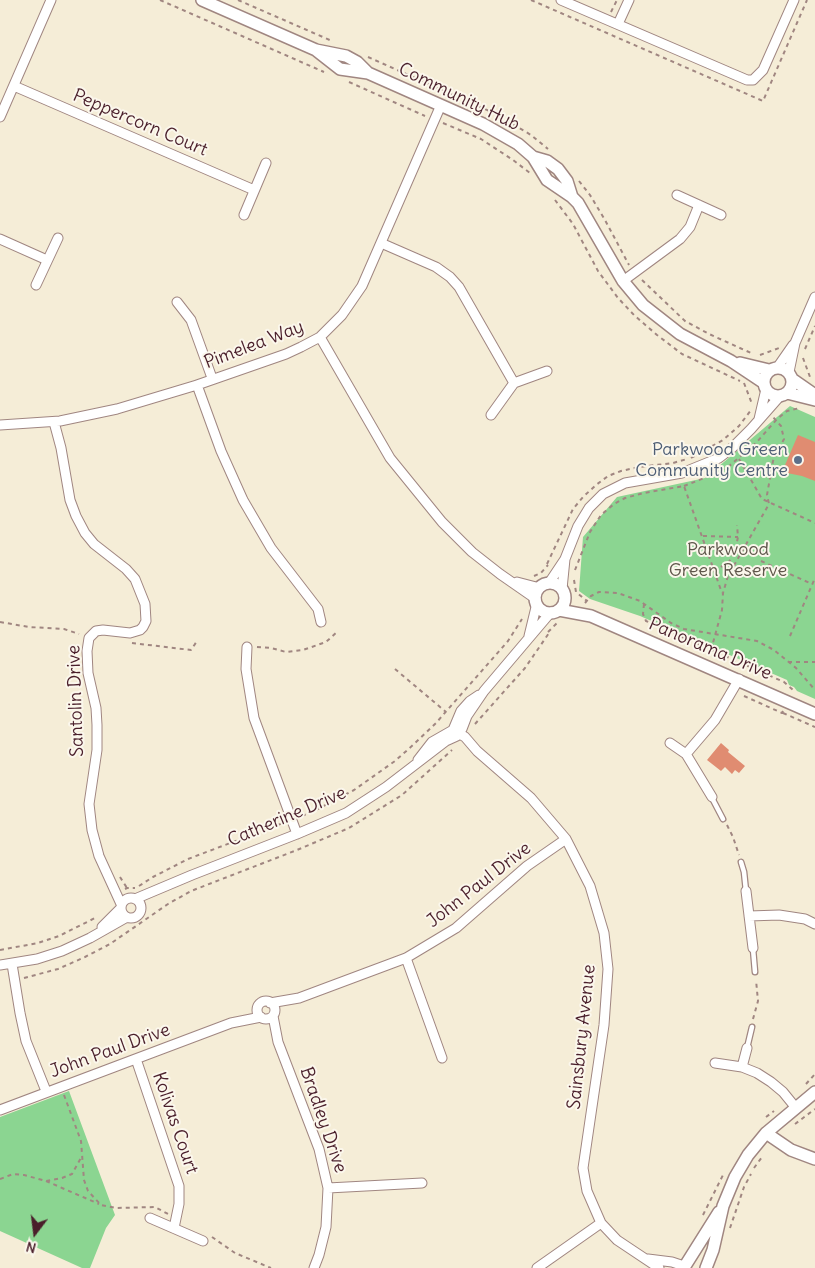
<!DOCTYPE html>
<style>
body{margin:0}
#map{position:relative;width:815px;height:1268px;overflow:hidden;background:#f5edd7;font-family:Delius,sans-serif}
canvas{display:block}
.north{position:absolute;left:10px;top:1208px;width:50px;height:50px;-webkit-text-stroke:4px #fbf7ec;paint-order:stroke;rotate:195deg;font-size:14px;font-weight:700;line-height:20px;text-align:center;color:#4a1f2b}
.north::after{content:'';display:block;margin:auto;width:18px;height:22px;background:#4a1f2b;clip-path:polygon(50% 0,100% 100%,50% 72%,0 100%)}
</style>
<div id="map">
<canvas width="815" height="1268"></canvas>
<div class="north">N</div>
</div>
<script>
const g = document.querySelector('canvas').getContext('2d');
g.lineJoin = 'round';
function fill(path, color) {
  g.fillStyle = color;
  g.fill(path, 'evenodd');
}
function shape(rows) {
  const path = new Path2D();
  for (const r of rows) {
    if (r.length === 3) {
      path.moveTo(r[0] + r[2], r[1]);
      path.arc(r[0], r[1], r[2], 0, 2 * Math.PI);
      continue;
    }
    path.moveTo(r[0], r[1]);
    for (let i = 2; i < r.length; i += 2) path.lineTo(r[i], r[i + 1]);
  }
  return path;
}
function strokePath(path, color, width, dash) {
  g.strokeStyle = color;
  g.lineWidth = width;
  g.lineCap = dash ? 'butt' : 'round';
  g.setLineDash(dash || []);
  g.stroke(path);
}
function write(font, color, halo, rows, align = 'center') {
  g.font = font + ' Delius,sans-serif';
  g.lineWidth = 4;
  g.setLineDash([]);
  g.textBaseline = 'middle';
  g.strokeStyle = halo;
  g.fillStyle = color;
  for (const [text, x, y, turn = 0] of rows) {
    g.save();
    g.translate(x, y);
    g.rotate((+turn || 0) * Math.PI / 180);
    g.textAlign = isNaN(turn) ? turn : align;
    if (halo) g.strokeText(text, 0, 0);
    g.fillText(text, 0, 0);
    g.restore();
  }
}
fill(shape([
 [790,406,815,417,815,699,797,691,794,687,789,685,787,680,640,616,590,599,579,591,583,537,617,497,705,478],
 [69,1091,115,1215,106,1228,90,1268,82,1268,0,1231,0,1117]
]), '#8bd591');
fill(shape([
 [798,435,815,442,815,481,802,476,782,472],
 [721,743,729,750,728,752,745,766,739,773,735,770,732,774,725,767,721,771,707,760]
]), '#e08c71');
const lane = shape([
 [712,798,723,819],
 [741,862,744,872,746,891],
 [753,949,755,972],
 [747,1048,752,1027]
]);
const street = shape([
 [561,0,747,80,753,80,763,70,794,0],
 [618,24,629,0],
 [14,86,254,190],
 [0,117,51,0],
 [677,195,721,215],
 [244,215,266,163],
 [0,239,47,260],
 [381,243,436,267,450,277,459,287,514,383],
 [623,281,680,239,690,227,699,205],
 [36,285,58,238],
 [177,302,191,320,212,378],
 [320,337,390,458,442,522,472,552,500,574,536,599],
 [777,368,793,345],
 [789,372,795,343,815,297],
 [197,385,221,451,243,500,271,548,318,609,321,622],
 [491,415,514,383,547,371],
 [759,419,766,389],
 [54,422,61,448,70,500,76,516,85,533,94,544,126,569,135,579,145,604,146,621,143,627,140,630,130,633,103,630,96,631,89,638,87,651,88,673,96,708,97,725,97,750,89,804,92,830,99,856,121,904],
 [0,425,60,421,117,409,197,385,286,354,301,347,320,337,342,315,362,286,441,105],
 [517,582,540,588],
 [549,583,565,559,578,526,589,508,603,494,625,483,682,473,719,458,732,448,751,429,780,396],
 [562,589,565,559],
 [529,636,537,603],
 [247,647,246,669,254,718,297,834],
 [453,730,465,737,477,751,531,798,566,839,590,886,604,933,608,969,604,1025,583,1168,587,1191,601,1223,617,1240,659,1268],
 [670,743,686,754,712,797],
 [686,754,715,720,739,679],
 [418,760,432,742,453,730,461,711,470,701,479,695],
 [746,891,753,948],
 [131,908,10],
 [135,899,192,875,297,834,346,813,386,787,446,741,457,736,462,729,467,716,484,691,551,612],
 [749,916,779,915,805,919,815,924],
 [102,927,121,908],
 [406,958,442,1058],
 [12,964,20,1013,26,1041,46,1091],
 [0,965,37,959,62,951,90,938,127,917],
 [266,1010,9],
 [270,1003,299,998,406,958,456,928,527,866,566,839],
 [273,1016,278,1042,319,1149,328,1188,326,1227,319,1255,314,1268],
 [136,1059,179,1186,179,1204,174,1228],
 [715,1063,742,1067,757,1073,771,1082,783,1092,796,1108],
 [742,1067,747,1048],
 [0,1110,231,1023,261,1017],
 [328,1188,422,1183],
 [150,1218,203,1241],
 [648,1259,672,1262,684,1266],
 [537,1268,601,1223]
]);
const secondary = shape([
 [202,0,316,50,346,56,357,62,368,73,483,124,518,144,533,157,547,161,558,169,567,181,572,197],
 [317,51,340,69,368,73],
 [533,157,547,180,572,197,578,203,623,281,643,305,680,334,731,361,764,383],
 [740,363,769,370],
 [778,382,14],
 [792,379,815,395],
 [787,393,815,400],
 [550,598,15],
 [559,610,591,616,815,714],
 [766,1133,791,1150,815,1159],
 [685,1266,719,1212],
 [706,1268,713,1250,723,1206,735,1177,748,1155,766,1133,815,1092]
]);
strokePath(lane, '#a08681', 7);
strokePath(street, '#a08681', 11);
strokePath(secondary, '#a08681', 14);
strokePath(shape([
 [160,0,324,72],
 [238,0,332,41],
 [531,0,763,101,807,0],
 [611,12,617,0],
 [368,57,496,114,531,135,548,149],
 [349,82,425,116],
 [443,123,481,139,513,160,530,173],
 [579,181,590,195,605,220,629,265],
 [555,200,573,224,598,271,618,298,634,315,657,335,682,354,740,381],
 [642,280,685,321,709,334,751,353],
 [805,349,815,326],
 [760,355,779,348],
 [803,358,810,377],
 [744,383,752,404],
 [691,458,723,440,739,426,751,410],
 [739,459,762,499,815,523],
 [684,486,712,475,728,467,756,443,777,419,787,411,800,408],
 [703,536,738,537],
 [761,561,812,584],
 [547,564,573,509,583,497,596,485,608,476,621,471,639,467,673,463,687,459],
 [575,570,590,532,601,515,614,504,625,498,644,493,684,486,722,593],
 [714,571,729,562,735,551,738,537,737,525],
 [534,576,541,573,548,565],
 [574,580,576,592,587,601],
 [585,603,591,596,599,592,618,593,640,601,671,623,684,629,757,641,774,650,796,668,815,690],
 [644,604,643,614,646,621,784,682,793,690,792,691],
 [0,622,29,627,64,629,79,634],
 [548,632,557,623,560,622],
 [790,636,815,578],
 [132,643,191,650,197,641],
 [257,647,271,648,286,652,303,650,326,642,338,631],
 [711,650,722,610,723,593,728,576,769,504,767,495,773,461,784,439,781,426,773,417],
 [788,662,815,662],
 [395,669,446,712],
 [744,696,782,713,783,711],
 [783,713,815,727],
 [475,724,525,668,549,633],
 [302,816,318,809,354,790,395,761,413,745,436,723,508,641,522,619],
 [727,825,733,837,739,855],
 [120,877,127,888],
 [139,886,153,877,188,859,283,823],
 [125,889,127,888,135,888],
 [0,950,38,943,59,936,97,917],
 [24,978,58,969,85,957,110,944,168,904,191,891,297,850,349,828,402,795,452,750],
 [753,1019,758,1001,756,980],
 [806,1084,815,1074],
 [64,1095,81,1141,84,1180,88,1191,101,1205,116,1208,155,1207,168,1214],
 [766,1117,774,1111],
 [795,1124,815,1109],
 [754,1168,762,1157],
 [0,1179,13,1174,24,1175,46,1181,62,1178,72,1174,82,1156],
 [46,1181,99,1204],
 [703,1215,723,1175],
 [730,1228,744,1187,751,1174],
 [212,1237,235,1253,271,1268]
]), '#a08681', 2, [4, 4]);
strokePath(lane, '#fff', 4.5);
strokePath(street, '#fff', 9);
strokePath(secondary, '#fff', 11);
for (const [x, y, r, color] of [
 [798,460,5,"#5c6f8a"]
]) {
  const dot = new Path2D();
  dot.arc(x, y, r, 0, 2 * Math.PI);
  g.fillStyle = color;
  g.fill(dot);
  strokePath(dot, '#fbf7ec', 2);
}
write('18px', '#4a1f2b', '#fbf7ec', [
 ["Community Hub",459,97,26],
 ["Peppercorn Court",140,123,23],
 ["Pimelea Way",254,345,-21],
 ["Panorama Drive",710,649,23],
 ["Santolin Drive",76,701,-92],
 ["Catherine Drive",287,817,-23],
 ["John Paul Drive",479,885,-38],
 ["Sainsbury Avenue",582,1037,-84],
 ["John Paul Drive",110,1051,-20],
 ["Bradley Drive",323,1120,71],
 ["Kolivas Court",175,1123,71]
]);
write('18px', '#4e5e75', '#fbf7ec', [
 ["Parkwood Green",788,450],
 ["Community Centre",788,471]
], 'right');
write('18px', '#5e564a', '#fbf7ec', [
 ["Parkwood",728,550],
 ["Green Reserve",728,571]
]);
</script>
